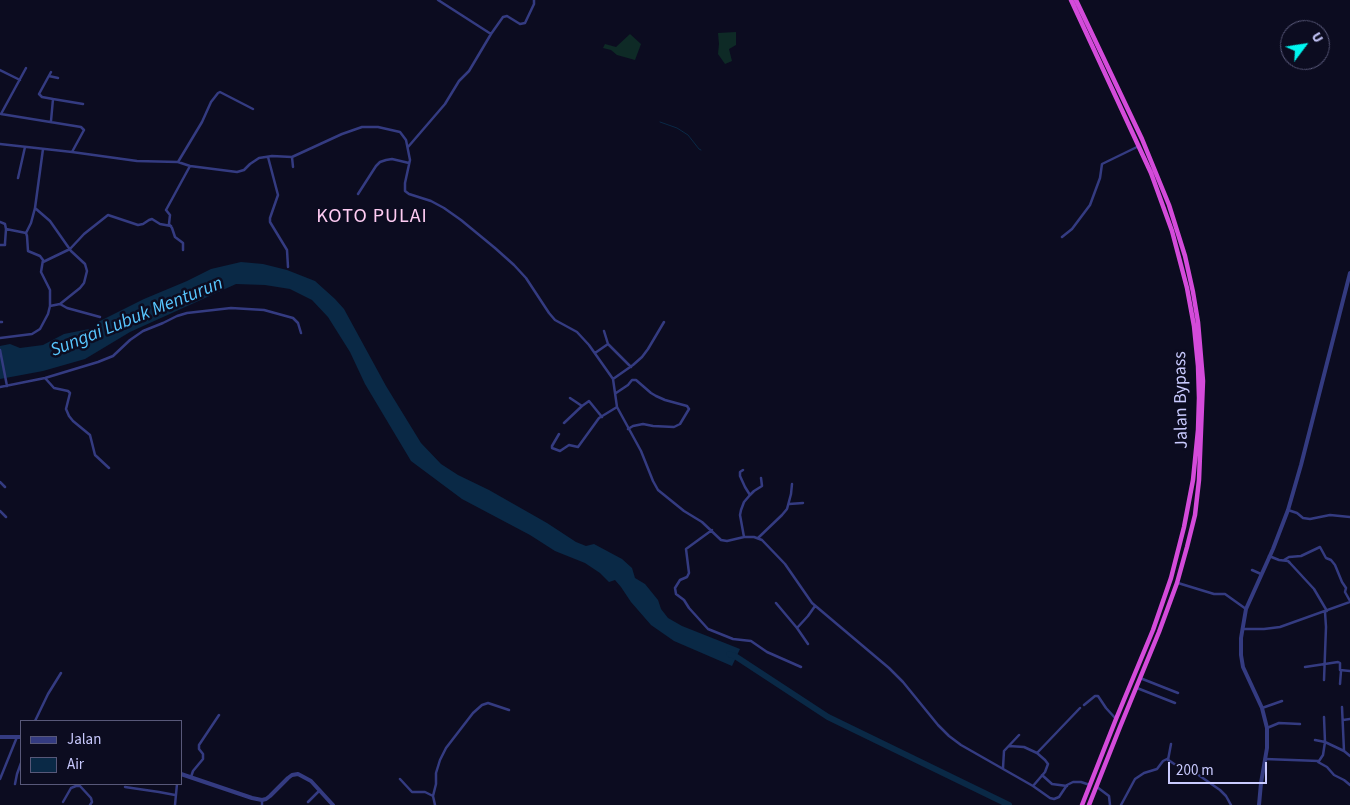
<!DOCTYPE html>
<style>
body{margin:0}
#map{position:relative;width:1350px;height:805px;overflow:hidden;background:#0c0c20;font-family:"Source Sans 3",sans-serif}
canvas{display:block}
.legend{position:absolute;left:20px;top:720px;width:162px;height:65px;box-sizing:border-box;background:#0c0c20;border:1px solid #585879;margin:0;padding:6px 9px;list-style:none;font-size:15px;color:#cacbff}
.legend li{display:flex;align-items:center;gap:10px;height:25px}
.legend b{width:25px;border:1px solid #585879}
.north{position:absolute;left:1280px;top:20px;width:50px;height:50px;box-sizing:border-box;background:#0c0c20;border:1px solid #585879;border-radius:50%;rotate:59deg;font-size:14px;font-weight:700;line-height:20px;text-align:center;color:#cacbff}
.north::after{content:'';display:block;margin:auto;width:18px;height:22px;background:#00f5ef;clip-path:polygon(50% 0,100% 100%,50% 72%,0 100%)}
.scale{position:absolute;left:1168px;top:762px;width:99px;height:22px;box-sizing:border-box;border:2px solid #cacbff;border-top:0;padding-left:6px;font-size:15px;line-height:18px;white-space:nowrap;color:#cacbff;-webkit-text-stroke:4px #0c0c20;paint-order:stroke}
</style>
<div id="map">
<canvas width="1350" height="805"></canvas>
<ul class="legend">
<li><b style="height:6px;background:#343b81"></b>Jalan</li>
<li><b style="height:14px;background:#0a2946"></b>Air</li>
</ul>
<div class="north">U</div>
<div class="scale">200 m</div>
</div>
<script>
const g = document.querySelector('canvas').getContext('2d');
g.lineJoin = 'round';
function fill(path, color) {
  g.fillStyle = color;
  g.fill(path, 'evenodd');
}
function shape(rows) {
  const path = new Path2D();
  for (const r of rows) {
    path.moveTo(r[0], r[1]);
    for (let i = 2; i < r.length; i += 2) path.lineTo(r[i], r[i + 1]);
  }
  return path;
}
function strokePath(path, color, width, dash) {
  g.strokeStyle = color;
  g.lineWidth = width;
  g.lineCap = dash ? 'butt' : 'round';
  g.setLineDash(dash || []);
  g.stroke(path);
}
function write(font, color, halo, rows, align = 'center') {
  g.font = font + ' "Source Sans 3",sans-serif';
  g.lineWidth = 5;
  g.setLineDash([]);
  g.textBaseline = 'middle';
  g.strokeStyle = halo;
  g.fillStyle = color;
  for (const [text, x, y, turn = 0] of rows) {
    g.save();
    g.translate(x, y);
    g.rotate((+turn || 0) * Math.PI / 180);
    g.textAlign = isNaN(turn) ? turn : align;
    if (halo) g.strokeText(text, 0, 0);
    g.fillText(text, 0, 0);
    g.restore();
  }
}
fill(shape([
 [736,32,736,45,729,49,732,61,725,64,718,54,719,44,718,33],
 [630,34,641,44,635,60,617,55,611,50,603,48,605,44,616,47]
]), '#0e2a26');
fill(shape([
 [241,262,263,264,287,270,315,281,335,299,344,309,386,386,421,443,441,464,458,475,489,490,547,523,576,542,586,546,594,544,622,559,632,568,635,578,645,584,658,600,661,609,668,618,682,626,740,649,732,666,674,641,651,625,631,602,621,587,615,580,609,582,600,573,585,563,555,551,530,535,462,499,411,461,365,384,350,352,328,317,312,300,290,289,265,285,236,284,130,332,85,359,43,371,0,379,0,346,10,344,20,348,43,345,64,334,94,328,98,322,144,299,187,281,211,269]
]), '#0a2946');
strokePath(shape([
 [660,122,677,128,688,135,699,149,701,150]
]), '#0a2946', 1);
strokePath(shape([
 [729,654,735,656,828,717,1009,805]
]), '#0a2946', 6);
strokePath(shape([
 [438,0,491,34],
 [0,70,20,80],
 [51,72,39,94,42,97,53,99],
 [49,76,58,78],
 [1,114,81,127,84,130,72,152],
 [1,114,26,68],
 [51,121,53,99,83,104],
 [0,144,72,152,137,161,178,162,190,166,237,172,244,170,250,164,259,158,272,156,292,157,342,134,362,127,378,127,400,132,406,140,410,160,405,183,405,191,409,194,431,201,444,208,461,220,495,248,514,265,526,278,549,313,555,320,577,332,589,345,613,379,617,407,641,451,653,481,658,490,684,511,702,522,721,540,727,541,744,537,754,537,762,540,785,564,812,603,889,668,903,682,938,725,949,736,961,745,1033,786,1050,798,1054,799,1059,797,1067,785,1073,782,1081,782,1090,785],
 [408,147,445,104,459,81,469,71,491,34,503,17,507,16,520,24,525,23,534,4,534,0],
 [43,149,35,208,50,221,71,251,85,264,87,271,84,283,80,288,60,304,50,306],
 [268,157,278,195,270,218,270,222,287,250,288,267],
 [292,157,293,167],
 [178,162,202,122,211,102,218,93,220,92,253,109],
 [18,178,25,147],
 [358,194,376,166,380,162,386,160,392,159,409,163],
 [0,222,5,224,6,229],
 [1062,237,1072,229,1090,205,1100,178,1102,164,1139,146],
 [0,245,5,245,5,243,6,229,26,233],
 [183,250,183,243,175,237,172,228,169,224,170,215,166,210,190,166],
 [43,262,70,249,84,234,108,215,138,225,143,224,149,220,152,219,160,224,171,226],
 [60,304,67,308,100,317],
 [0,322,2,322],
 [604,331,608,344],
 [0,338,32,334,40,329,48,314,50,306,50,290,41,272,43,260,40,256,28,251,27,236,26,233,31,223,35,208],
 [0,350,7,386],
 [595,353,608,344,631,367],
 [45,378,54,388,68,391,70,393,66,409,69,416,73,421,90,435,95,455,109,468],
 [613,379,633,365,642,357,648,349,664,322],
 [0,387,45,378,98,362,113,356,130,340,143,331,163,323,177,316,187,313,231,308,264,310,293,318,298,323,301,333],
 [616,393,628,385,632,380,636,380,651,393,656,396,665,400,687,406,689,409,680,424,674,427,653,426,643,424,633,426,628,429],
 [570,398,582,406],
 [564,423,582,406,589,401,602,417],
 [559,434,552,446,552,448,560,451,569,445,578,447,599,418,617,407],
 [743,470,740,472,740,476,745,487,750,495,744,502,741,510,740,515,744,537],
 [0,482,5,487],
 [750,495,754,491,762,486,761,478],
 [789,504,803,503],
 [1288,510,1297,513,1303,518,1310,519,1330,515,1350,517],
 [0,511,6,517],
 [712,530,686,549,689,573,687,577,680,580,675,588,676,594,684,600,689,608,708,629,733,639,751,641,767,652,801,667],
 [758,538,782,515,787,509,791,494,792,484],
 [1269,556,1279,560,1288,561,1290,563,1314,589,1327,611],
 [1284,560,1289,557,1301,556,1320,547,1326,558,1331,560,1335,565,1342,582,1346,588,1345,592,1350,601],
 [1252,570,1261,574],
 [1178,583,1214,594,1225,594,1246,609],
 [776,603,797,628,808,644],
 [797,628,808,616,815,606],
 [1243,629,1264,629,1280,627,1350,602],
 [1305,667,1338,662,1340,663,1340,670,1350,671],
 [1140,678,1178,693],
 [1324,680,1326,627,1325,612],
 [1340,684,1341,671],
 [1137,688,1175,703],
 [1084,705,1095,696,1098,696,1106,708,1116,719],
 [1342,707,1344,751],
 [1262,708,1282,701],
 [1343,720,1350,719],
 [35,721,48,694,61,673],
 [1267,728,1279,723,1300,724],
 [1315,740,1325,742,1344,751,1350,756],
 [1009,746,1024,747,1037,753,1045,760,1048,764,1045,772,1033,786],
 [1037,753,1080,708],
 [1265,759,1319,761,1323,755,1325,742,1324,717],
 [1168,760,1171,744],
 [1318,762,1327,767,1334,775,1344,780,1350,785],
 [1003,768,1004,751,1019,735],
 [1042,775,1052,784,1067,786],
 [191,777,193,771,203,759,203,754,199,749,199,745,219,715],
 [0,779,17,737],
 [400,779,412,792,425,792,433,796],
 [15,784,17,774,21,763],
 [125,787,159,792,175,795],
 [1097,787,1109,796,1110,805],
 [63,802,71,788,76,786,80,786,91,798,92,802,90,805],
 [308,802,320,790],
 [175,805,177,784],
 [262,805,262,800],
 [435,805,433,796,436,784,436,773,440,760,446,748,473,713,482,705,488,703,509,710],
 [1121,805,1135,779,1144,773,1157,769,1163,761,1167,759,1180,768,1197,774,1220,790,1226,796,1231,805]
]), '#343b81', 2.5);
strokePath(shape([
 [0,737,21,737],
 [181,774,252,798,262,800,266,799,270,796,288,778,292,775,298,774,311,781,333,805],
 [1259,805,1261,783,1267,748,1267,728,1262,708,1243,667,1241,655,1241,638,1246,609,1273,549,1288,510,1301,465,1350,273]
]), '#343b81', 4);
strokePath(shape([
 [1071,0,1151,173,1172,231,1187,288,1194,326,1198,366,1199,398,1198,430,1193,480,1184,527,1171,578,1153,630,1116,719,1082,805],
 [1076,0,1142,139,1169,205,1185,256,1193,292,1198,322,1203,381,1199,480,1195,515,1187,547,1177,583,1159,632,1120,727,1089,805]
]), '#d44bda', 4.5);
write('18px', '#cacbff', '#0c0c20', [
 ["Jalan Bypass",1182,400,-91]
]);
write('italic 19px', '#58c7ff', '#0c0c20', [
 ["Sungai Lubuk Menturun",137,318,-22]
]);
g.letterSpacing = '1px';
write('20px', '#ffccf3', '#0c0c20', [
 ["KOTO PULAI",372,218]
]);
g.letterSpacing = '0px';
</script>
